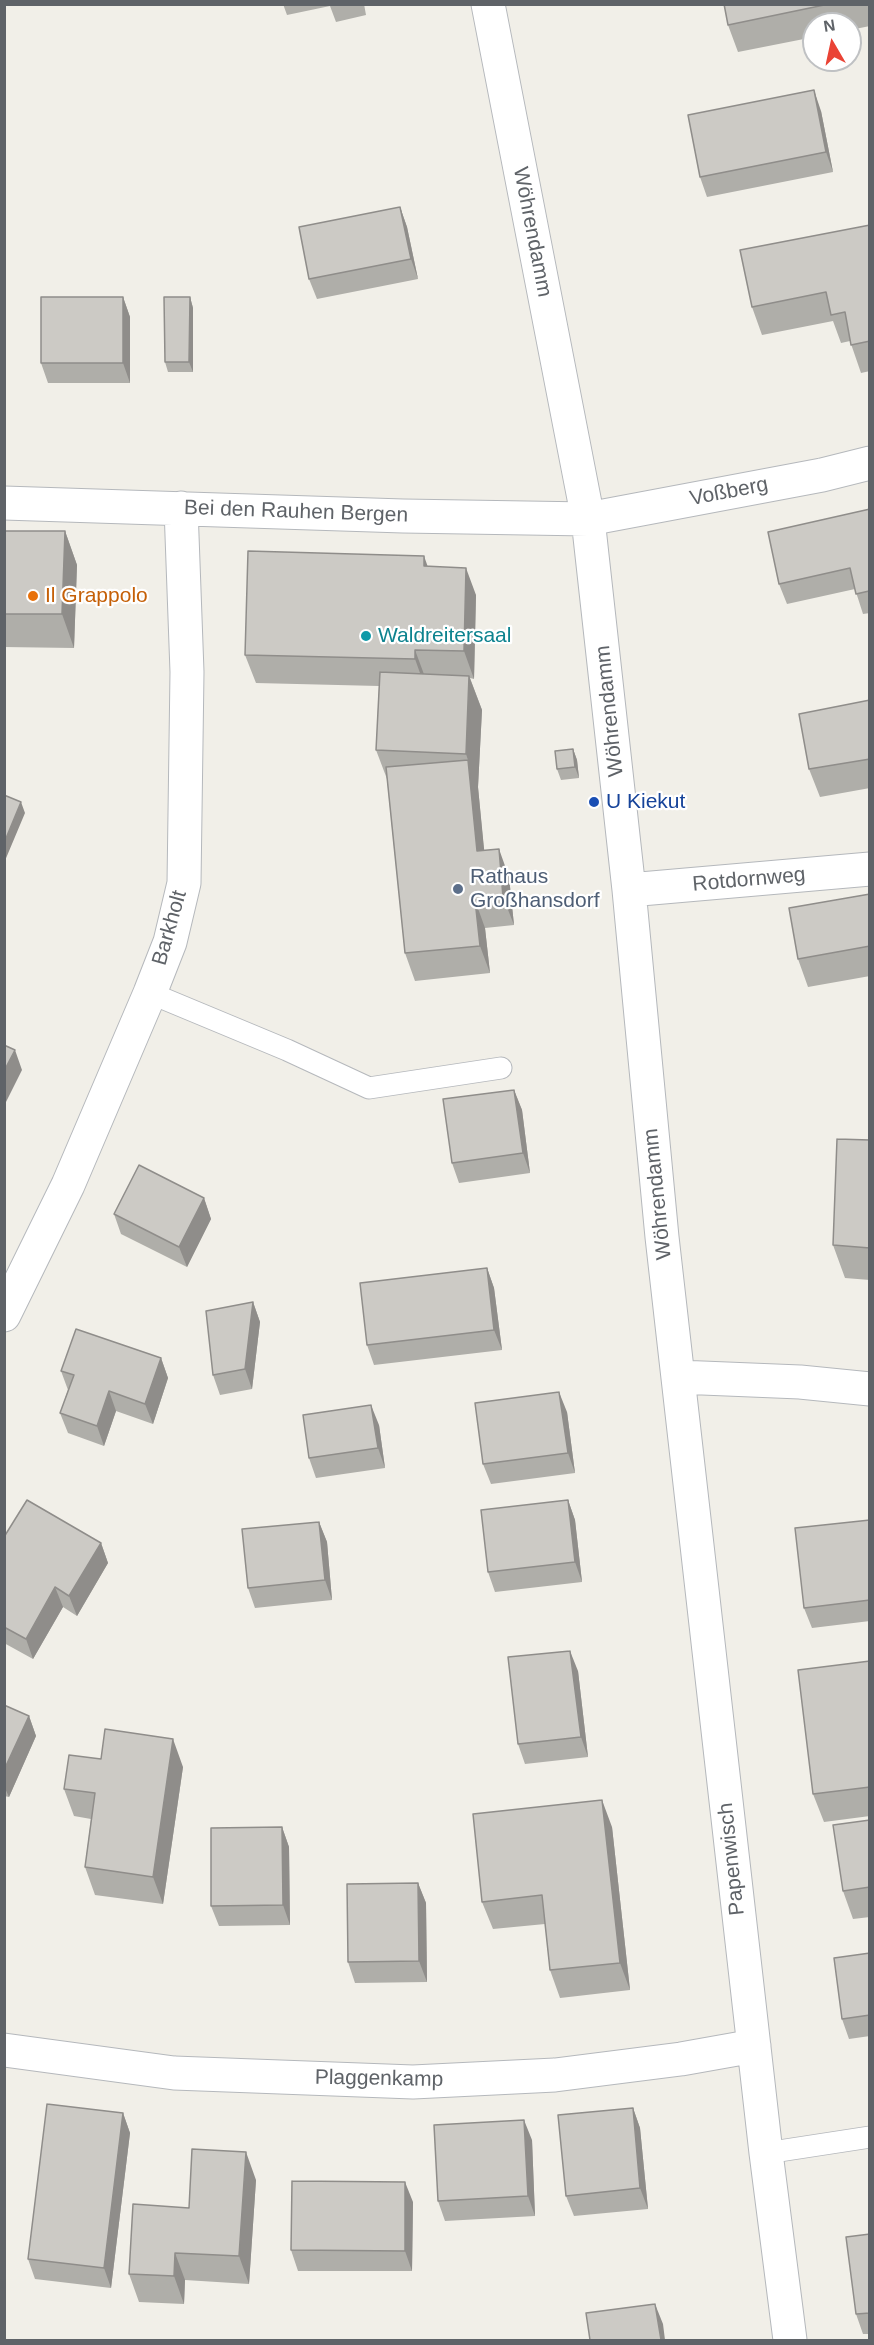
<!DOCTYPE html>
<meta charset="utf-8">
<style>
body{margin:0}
#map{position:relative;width:874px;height:2345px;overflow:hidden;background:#f1efe8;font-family:Arial,sans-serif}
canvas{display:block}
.frame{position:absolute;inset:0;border:6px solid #5f6368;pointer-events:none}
.north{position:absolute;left:802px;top:12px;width:60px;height:60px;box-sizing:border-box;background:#fff;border:2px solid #bfc1c3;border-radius:50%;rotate:351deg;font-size:16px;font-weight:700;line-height:24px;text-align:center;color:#5f6368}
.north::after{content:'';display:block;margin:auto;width:21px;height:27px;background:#ea4335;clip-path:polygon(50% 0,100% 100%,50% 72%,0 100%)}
</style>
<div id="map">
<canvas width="874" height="2345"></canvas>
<div class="frame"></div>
<div class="north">N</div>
</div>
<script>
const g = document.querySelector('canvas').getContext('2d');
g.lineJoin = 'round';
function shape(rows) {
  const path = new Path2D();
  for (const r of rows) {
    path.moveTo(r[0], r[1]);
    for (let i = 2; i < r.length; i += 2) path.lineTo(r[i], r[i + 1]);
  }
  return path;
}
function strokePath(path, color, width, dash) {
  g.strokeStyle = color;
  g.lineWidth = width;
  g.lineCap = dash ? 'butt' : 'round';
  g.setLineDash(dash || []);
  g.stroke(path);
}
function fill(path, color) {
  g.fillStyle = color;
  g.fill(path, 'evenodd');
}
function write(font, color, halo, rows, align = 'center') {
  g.font = font + ' Arial,sans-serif';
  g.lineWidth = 4.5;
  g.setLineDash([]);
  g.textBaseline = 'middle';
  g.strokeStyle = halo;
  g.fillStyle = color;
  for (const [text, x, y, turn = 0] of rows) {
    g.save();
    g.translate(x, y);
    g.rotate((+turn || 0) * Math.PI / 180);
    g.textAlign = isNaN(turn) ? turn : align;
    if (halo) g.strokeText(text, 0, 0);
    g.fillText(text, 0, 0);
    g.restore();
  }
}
const service = shape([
 [150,993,287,1050,369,1088,501,1068],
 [766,2153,870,2137]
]);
const minor = shape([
 [488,4,588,519,629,890,662,1237,766,2153,790,2340],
 [4,503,403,516,588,519,822,475,870,463],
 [629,890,870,869],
 [4,1315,68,1185,150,993,170,942,184,883,187,672,181,508],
 [678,1377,800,1382,870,1389],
 [4,2050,174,2073,413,2082,555,2075,681,2059,754,2046]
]);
strokePath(service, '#b5b8bc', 23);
strokePath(minor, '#b5b8bc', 35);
strokePath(service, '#fff', 21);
strokePath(minor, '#fff', 33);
fill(shape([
 [283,4,364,4,366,15,336,22,330,6,287,15],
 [724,4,870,4,870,26,850,30,850,24,814,24,814,37,738,52,728,25],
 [821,111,833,172,707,197,700,177],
 [400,207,407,227,418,279,317,299,309,279],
 [870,225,870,371,861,373,850,341,841,343,833,321,762,335,752,307],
 [123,297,130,317,130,383,48,383,41,363],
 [190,297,193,308,193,372,168,372,165,362],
 [870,509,870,613,863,614,855,589,787,604,779,584],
 [4,531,65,531,77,565,74,648,4,647],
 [428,566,476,595,474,679,470,678,482,710,478,787,484,851,509,877,514,925,485,928,490,973,415,981,405,953,387,779,376,750,379,686,256,683,245,655],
 [870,700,870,788,820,797,809,769],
 [573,749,577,760,579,778,561,780,557,769],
 [870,894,870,976,808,987,798,959],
 [514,1090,522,1110,530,1173,459,1183,452,1163],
 [870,1140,870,1280,845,1278,833,1245],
 [204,1198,211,1219,187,1267,121,1234,114,1214],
 [487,1268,494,1288,502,1350,374,1365,367,1345],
 [253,1302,260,1322,252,1389,220,1395,213,1375],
 [161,1358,168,1378,153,1424,116,1411,104,1446,68,1433,60,1413,68,1390,61,1371],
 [567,1412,575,1473,491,1484,483,1464],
 [379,1425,385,1468,316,1478,309,1458],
 [568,1500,575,1520,582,1582,495,1592,488,1572],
 [870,1520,870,1621,812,1628,804,1608],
 [319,1522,327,1542,332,1600,255,1608,248,1588],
 [4,1537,101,1543,108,1563,77,1616,63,1607,33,1659,4,1643],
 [870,1661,870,1816,824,1822,813,1794],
 [578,1671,588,1757,525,1764,518,1744],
 [4,1705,29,1716,36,1736,9,1797,4,1796],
 [101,1759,183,1767,163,1904,95,1895,85,1867,91,1819,74,1816,64,1789],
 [870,1820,870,1917,853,1919,843,1891],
 [282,1827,289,1847,290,1925,219,1926,211,1906],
 [612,1827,630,1990,560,1998,550,1970,545,1924,493,1929,482,1902],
 [418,1883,426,1903,427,1982,355,1983,348,1962],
 [870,1953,870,2036,849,2039,842,2019],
 [633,2108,640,2128,648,2209,574,2216,566,2196],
 [123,2113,130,2133,111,2288,35,2279,28,2259],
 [532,2140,535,2216,445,2221,438,2201],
 [256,2180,249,2284,185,2280,184,2304,139,2302,129,2274,189,2208],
 [413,2202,412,2271,298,2271,291,2250],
 [870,2234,870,2334,863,2334,856,2314]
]), '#afaea9');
fill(shape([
 [814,90,821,111,833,172,826,152],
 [400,207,407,227,418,279,411,259],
 [123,297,130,317,130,383,123,363],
 [190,297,193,308,193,372,189,362],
 [65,531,77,565,74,648,62,614],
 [424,556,434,584,424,566],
 [466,568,476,595,474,679,464,651],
 [415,650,425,677,425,687,415,659],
 [469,676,482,710,478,787,487,879,477,851,468,760,466,754],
 [573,749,577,760,579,778,575,767],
 [21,802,25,813,4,863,4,843],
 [499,849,509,877,514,925,503,897],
 [475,900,485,928,490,973,480,946],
 [15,1050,22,1070,4,1106,4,1071],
 [514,1090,522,1110,530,1173,523,1153],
 [204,1198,211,1219,187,1267,179,1247],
 [487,1268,494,1288,502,1350,494,1330],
 [253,1302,260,1322,252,1389,245,1369],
 [161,1358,168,1378,153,1424,145,1404],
 [109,1391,116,1411,104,1446,97,1426],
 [559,1392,567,1412,575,1473,568,1453],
 [371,1405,379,1425,385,1468,378,1448],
 [568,1500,575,1520,582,1582,575,1562],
 [319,1522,327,1542,332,1600,325,1580],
 [101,1543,108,1563,77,1616,69,1596],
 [55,1587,63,1607,33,1659,26,1639],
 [570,1651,578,1671,588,1757,581,1737],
 [29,1716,36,1736,9,1797,4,1786,4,1770],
 [173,1739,183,1767,163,1904,153,1877],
 [602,1800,612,1827,630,1990,620,1963],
 [282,1827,289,1847,290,1925,283,1905],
 [418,1883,426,1903,427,1982,419,1961],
 [633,2108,640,2128,648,2209,640,2188],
 [123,2113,130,2133,111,2288,104,2268],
 [524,2120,532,2140,535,2216,528,2196],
 [246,2152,256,2180,249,2284,239,2256],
 [405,2182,413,2202,412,2271,405,2251],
 [175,2253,185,2280,184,2304,174,2276],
 [655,2304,663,2324,665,2340,661,2340]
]), '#8f8d8a');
const building = shape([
 [724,4,829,4,728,25,724,4],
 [814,90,826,152,700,177,688,115,814,90],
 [400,207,411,259,309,279,299,227,400,207],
 [870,225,870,341,851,345,845,312,831,315,826,292,752,307,740,250,870,225],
 [41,297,123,297,123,363,41,363,41,297],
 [164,297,190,297,189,362,165,362,164,297],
 [870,509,870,595,869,591,856,594,850,568,779,584,768,532,870,509],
 [4,531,65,531,62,614,4,614,4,531],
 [248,551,424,556,424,566,466,568,464,651,415,650,415,659,245,655,248,551],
 [380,672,469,676,466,754,376,750,380,672],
 [870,700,870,759,809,769,799,714,870,700],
 [573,749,575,767,557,769,555,751,573,749],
 [468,760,477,851,499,849,503,897,475,900,480,946,405,953,386,767,468,760],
 [4,795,21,802,4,843,4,795],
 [870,894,870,946,798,959,789,908,870,894],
 [4,1045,15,1050,4,1071,4,1045],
 [514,1090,523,1153,452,1163,443,1099,514,1090],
 [837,1139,870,1140,870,1248,833,1245,837,1139],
 [139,1165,204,1198,179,1247,114,1214,139,1165],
 [487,1268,494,1330,367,1345,360,1283,487,1268],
 [253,1302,245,1369,213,1375,206,1311,253,1302],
 [76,1329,161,1358,145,1404,109,1391,97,1426,60,1413,74,1375,61,1371,76,1329],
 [559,1392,568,1453,483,1464,475,1403,559,1392],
 [371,1405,378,1448,309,1458,303,1415,371,1405],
 [27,1500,101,1543,69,1596,55,1587,26,1639,4,1627,4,1537,27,1500],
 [568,1500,575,1562,488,1572,481,1510,568,1500],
 [870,1520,870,1600,804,1608,795,1528,870,1520],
 [319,1522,325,1580,248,1588,242,1529,319,1522],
 [570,1651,581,1737,518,1744,508,1657,570,1651],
 [870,1661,870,1787,813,1794,798,1670,870,1661],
 [4,1705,29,1716,4,1770,4,1705],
 [105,1729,173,1739,153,1877,85,1867,95,1793,64,1789,69,1755,101,1759,105,1729],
 [602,1800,620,1963,550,1970,542,1895,482,1902,473,1814,602,1800],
 [870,1820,870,1887,843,1891,833,1825,870,1820],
 [282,1827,283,1905,211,1906,211,1828,282,1827],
 [418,1883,419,1961,348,1962,347,1884,418,1883],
 [870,1953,870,2015,842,2019,834,1958,870,1953],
 [47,2104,123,2113,104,2268,28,2259,47,2104],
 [633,2108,640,2188,566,2196,558,2115,633,2108],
 [524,2120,528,2196,438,2201,434,2125,524,2120],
 [192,2149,246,2152,239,2256,175,2253,174,2276,129,2274,133,2204,189,2208,192,2149],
 [292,2181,405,2182,405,2251,291,2250,292,2181],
 [870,2234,870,2313,856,2314,846,2237,870,2234],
 [655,2304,661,2340,590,2340,586,2313,655,2304]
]);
fill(building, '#cccac5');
strokePath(building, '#8f8d8a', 1.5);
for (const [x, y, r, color] of [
 [33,596,6,"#e8710a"],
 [366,636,6,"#0f9aa8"],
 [594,802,6,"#1a4fb4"],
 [458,889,6,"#5c6f8a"]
]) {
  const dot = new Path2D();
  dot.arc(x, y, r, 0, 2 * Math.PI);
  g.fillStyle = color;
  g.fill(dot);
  strokePath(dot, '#fff', 2);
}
write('21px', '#5f6368', '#fff', [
 ["Wöhrendamm",532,232,79],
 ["Voßberg",729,492,-11],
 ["Bei den Rauhen Bergen",296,512,2],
 ["Wöhrendamm",610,711,-96],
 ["Rotdornweg",749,880,-5],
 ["Barkholt",170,928,-74],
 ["Wöhrendamm",658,1194,-96],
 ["Papenwisch",732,1859,-96],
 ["Plaggenkamp",379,2079,1]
]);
write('21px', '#c56008', '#fff', [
 ["Il Grappolo",45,596]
], 'left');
write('21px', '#0d838f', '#fff', [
 ["Waldreitersaal",378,636]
], 'left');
write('21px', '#164399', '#fff', [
 ["U Kiekut",606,802]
], 'left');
write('21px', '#4e5e75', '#fff', [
 ["Rathaus",470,877],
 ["Großhansdorf",470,901]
], 'left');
</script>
